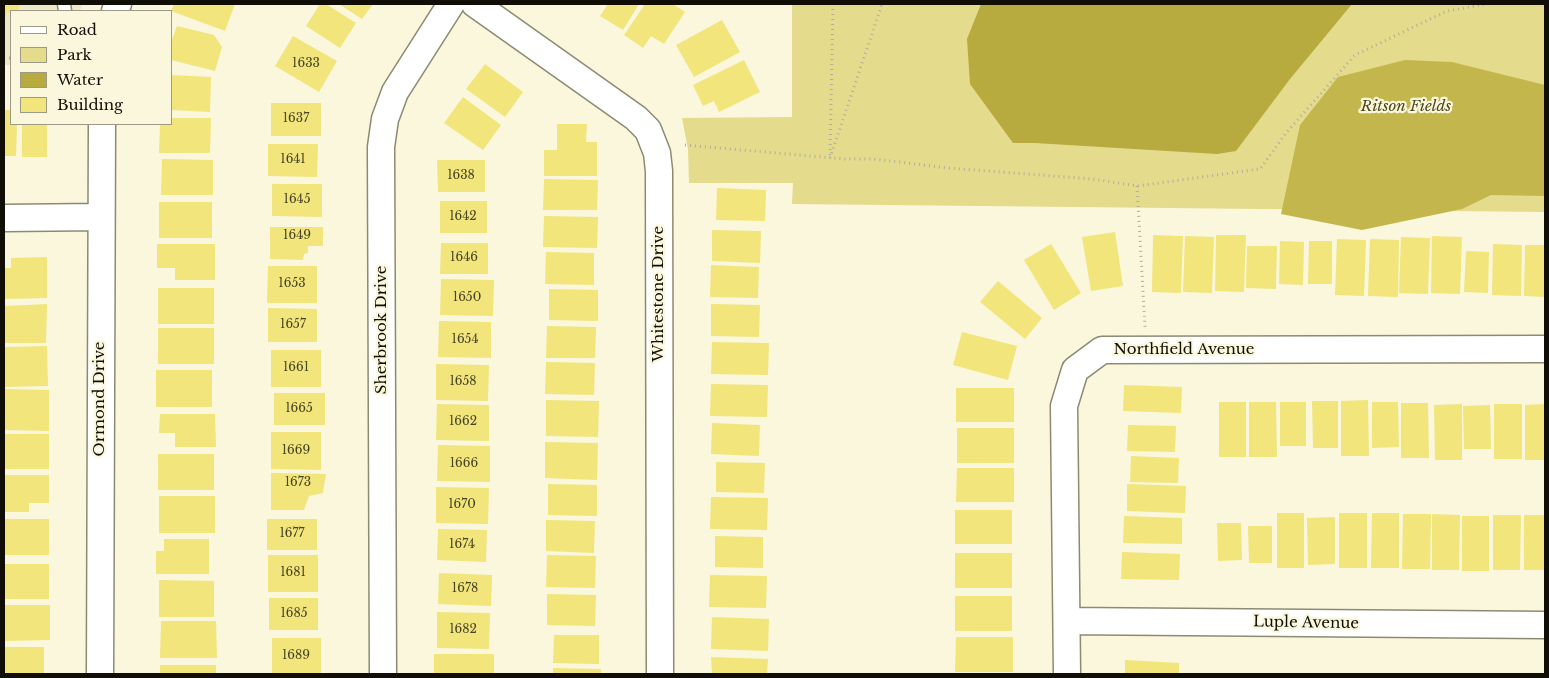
<!DOCTYPE html>
<style>
body{margin:0}
#map{position:relative;width:1549px;height:678px;overflow:hidden;background:#faf7dd;font-family:"Libre Baskerville",serif}
canvas{display:block}
.frame{position:absolute;inset:0;border:5px solid #100e06;pointer-events:none}
.legend{position:absolute;left:10px;top:10px;width:162px;height:115px;box-sizing:border-box;background:#faf7dd;border:1px solid #9c9a87;margin:0;padding:6px 9px;list-style:none;font-size:15px;color:#100e06}
.legend li{display:flex;align-items:center;gap:10px;height:25px}
.legend b{width:25px;border:1px solid #9c9a87}
</style>
<div id="map">
<canvas width="1549" height="678"></canvas>
<div class="frame"></div>
<ul class="legend">
<li><b style="height:6px;background:#fff"></b>Road</li>
<li><b style="height:14px;background:#e4db8d"></b>Park</li>
<li><b style="height:14px;background:#b7aa3f"></b>Water</li>
<li><b style="height:14px;background:#f1e57c"></b>Building</li>
</ul>
</div>
<script>
const g = document.querySelector('canvas').getContext('2d');
g.lineJoin = 'round';
function fill(path, color) {
  g.fillStyle = color;
  g.fill(path, 'evenodd');
}
function shape(rows) {
  const path = new Path2D();
  for (const r of rows) {
    path.moveTo(r[0], r[1]);
    for (let i = 2; i < r.length; i += 2) path.lineTo(r[i], r[i + 1]);
  }
  return path;
}
function strokePath(path, color, width, dash) {
  g.strokeStyle = color;
  g.lineWidth = width;
  g.lineCap = dash ? 'butt' : 'round';
  g.setLineDash(dash || []);
  g.stroke(path);
}
function write(font, color, halo, rows, align = 'center') {
  g.font = font + ' "Libre Baskerville",serif';
  g.lineWidth = 4.5;
  g.setLineDash([]);
  g.textBaseline = 'middle';
  g.strokeStyle = halo;
  g.fillStyle = color;
  for (const [text, x, y, turn = 0] of rows) {
    g.save();
    g.translate(x, y);
    g.rotate((+turn || 0) * Math.PI / 180);
    g.textAlign = isNaN(turn) ? turn : align;
    if (halo) g.strokeText(text, 0, 0);
    g.fillText(text, 0, 0);
    g.restore();
  }
}
fill(shape([
 [4,4,82,4,80,11,11,11,11,65,4,65]
]), '#eeeac8');
fill(shape([
 [792,4,1545,4,1545,212,792,204,793,183,689,183,688,149,682,118,792,117]
]), '#e4db8d');
fill(shape([
 [1405,60,1452,62,1545,85,1545,196,1491,195,1462,209,1362,230,1281,214,1300,125,1338,77]
]), '#c3b64d');
fill(shape([
 [981,4,1352,4,1290,79,1236,151,1217,154,1035,143,1013,143,970,84,967,39]
]), '#b7aa3f');
fill(shape([
 [4,4,20,4,18,11,11,11,11,13,7,12,4,23],
 [174,4,235,4,225,31,171,11],
 [320,4,326,4,356,23,340,48,306,26],
 [339,4,373,4,362,19],
 [608,4,639,4,623,30,600,16],
 [645,4,673,4,685,12,664,44,651,36,643,48,624,35],
 [722,20,740,52,694,77,676,45],
 [177,26,214,35,222,47,215,71,171,60,171,42],
 [293,36,337,61,319,92,275,66],
 [744,60,760,92,719,112,714,101,703,106,693,85],
 [485,64,523,92,505,117,466,89],
 [171,75,211,77,210,112,171,110],
 [463,97,501,125,483,150,444,123],
 [271,103,321,103,321,136,271,136],
 [4,110,11,110,11,124,17,124,16,156,4,156],
 [171,118,211,118,210,153,159,153,160,124,171,124],
 [22,124,47,124,47,157,22,157],
 [557,124,587,124,586,142,597,142,597,176,544,176,544,150,557,150],
 [268,144,318,144,317,177,268,176],
 [162,159,213,160,213,195,161,195],
 [437,160,485,160,485,192,438,192],
 [544,179,598,180,597,210,543,210],
 [272,184,322,184,322,217,272,216],
 [717,188,766,190,765,221,716,220],
 [440,201,487,201,487,233,440,233],
 [159,202,212,202,212,238,159,238],
 [544,216,598,217,597,248,543,247],
 [270,227,323,227,323,246,308,246,308,253,304,254,303,260,270,259],
 [712,230,761,231,760,263,712,261],
 [1115,232,1123,286,1091,291,1082,237],
 [1153,235,1183,236,1181,293,1152,292],
 [1216,235,1246,235,1244,292,1215,291],
 [1185,236,1214,237,1212,293,1183,292],
 [1432,236,1462,237,1460,294,1431,293],
 [1401,237,1430,238,1428,294,1399,293],
 [1337,239,1366,240,1364,296,1335,295],
 [1370,239,1399,240,1398,297,1368,296],
 [1280,241,1304,242,1303,285,1279,284],
 [1309,241,1332,241,1332,284,1308,284],
 [441,243,488,243,488,274,440,274],
 [157,244,215,244,215,280,175,280,175,268,157,268],
 [1051,244,1081,293,1054,310,1024,260],
 [1493,244,1522,245,1521,296,1492,295],
 [1525,245,1545,245,1545,297,1524,296],
 [1247,246,1277,246,1276,289,1246,288],
 [1466,251,1489,252,1488,293,1464,292],
 [546,252,594,253,594,285,545,284],
 [47,257,47,298,4,299,4,268,11,268,11,258],
 [711,265,759,267,758,298,710,297],
 [268,266,317,266,317,303,267,303],
 [441,279,494,280,493,316,440,315],
 [998,281,1042,318,1025,339,980,302],
 [158,288,214,288,214,324,158,324],
 [549,289,598,290,598,321,549,320],
 [47,304,46,343,4,343,4,306],
 [711,304,760,305,759,337,711,336],
 [268,308,317,309,317,342,268,342],
 [439,321,491,322,491,358,438,357],
 [547,326,596,327,595,358,546,358],
 [158,328,214,328,214,364,158,364],
 [962,332,1017,346,1008,380,953,365],
 [712,342,769,343,768,375,711,374],
 [47,346,48,386,4,387,4,347],
 [271,350,321,350,321,387,271,387],
 [546,362,595,363,594,395,545,394],
 [436,364,489,365,488,401,436,400],
 [156,370,212,370,212,407,156,407],
 [711,384,768,385,767,417,710,416],
 [1124,385,1182,387,1181,413,1123,411],
 [956,388,1014,388,1014,422,956,422],
 [4,389,49,390,49,431,4,430],
 [274,393,325,393,325,425,274,425],
 [546,400,599,401,598,437,546,436],
 [1368,400,1369,456,1341,456,1341,401],
 [1312,401,1338,401,1338,448,1313,448],
 [1219,402,1246,402,1246,457,1219,457],
 [1249,402,1276,402,1277,457,1249,457],
 [1280,402,1306,402,1306,446,1280,446],
 [1372,402,1398,402,1399,447,1372,448],
 [1401,403,1428,403,1429,458,1401,458],
 [437,404,489,405,489,441,436,440],
 [1462,404,1462,460,1435,460,1434,405],
 [1494,404,1522,404,1522,459,1494,459],
 [1545,404,1545,460,1525,460,1525,405],
 [1490,405,1491,449,1464,449,1463,406],
 [160,414,215,414,216,447,175,447,175,433,159,433],
 [712,423,760,425,759,456,711,454],
 [1128,425,1176,426,1175,452,1127,451],
 [957,428,1014,428,1014,463,957,463],
 [271,432,321,432,321,470,271,469],
 [4,434,49,434,49,469,4,469],
 [545,442,598,443,597,480,545,478],
 [438,445,490,446,490,482,437,481],
 [158,454,214,454,214,490,158,490],
 [1131,456,1179,458,1178,483,1130,482],
 [716,462,765,463,764,493,716,492],
 [957,468,1014,468,1014,502,956,502],
 [271,473,326,474,323,493,309,496,304,510,271,510],
 [4,475,49,475,49,503,29,503,29,512,4,512],
 [548,484,597,485,597,516,548,515],
 [1127,484,1186,486,1185,513,1127,511],
 [436,487,489,488,488,524,436,523],
 [159,496,215,496,215,533,159,533],
 [711,497,768,498,767,530,710,529],
 [955,510,1012,510,1012,544,955,544],
 [1277,513,1304,513,1304,568,1277,568],
 [1339,513,1367,513,1367,568,1339,568],
 [1372,513,1399,513,1399,568,1371,568],
 [1403,514,1431,514,1430,569,1402,569],
 [1432,514,1460,515,1459,570,1432,570],
 [1493,515,1521,515,1520,570,1493,570],
 [1524,515,1545,515,1545,570,1524,570],
 [1124,516,1182,518,1182,544,1123,543],
 [1462,516,1489,516,1489,571,1462,571],
 [1335,517,1335,564,1308,565,1307,518],
 [4,519,49,519,49,555,4,555],
 [267,519,317,519,317,550,267,550],
 [546,520,595,521,594,553,546,551],
 [1217,523,1241,523,1242,560,1218,561],
 [1248,526,1272,526,1272,563,1249,563],
 [438,529,487,530,486,562,437,560],
 [715,536,763,537,763,568,715,567],
 [164,539,209,539,209,574,156,574,156,551,164,551],
 [1122,552,1180,554,1179,580,1121,579],
 [955,553,1012,553,1012,588,955,588],
 [268,555,318,555,318,592,268,592],
 [547,555,596,556,595,588,546,587],
 [4,564,49,564,49,599,4,599],
 [439,573,492,575,491,606,438,604],
 [710,575,767,576,766,608,709,607],
 [159,580,214,581,214,617,159,617],
 [547,594,596,595,595,626,547,625],
 [955,596,1012,596,1012,631,955,631],
 [269,598,318,598,318,630,269,630],
 [4,605,50,605,50,640,4,641],
 [437,612,490,613,489,649,437,648],
 [712,617,769,619,768,651,711,649],
 [161,621,216,621,217,658,160,658],
 [554,635,599,635,599,664,553,663],
 [956,637,1013,637,1013,672,955,672],
 [272,638,321,638,321,674,272,674],
 [4,647,44,647,44,674,4,674],
 [434,654,494,654,494,674,434,674],
 [711,657,768,659,767,674,714,674,712,673],
 [1125,660,1179,663,1179,674,1125,674],
 [160,665,216,665,216,674,160,674],
 [553,668,601,669,601,674,553,674]
]), '#f1e57c');
const service = shape([
 [64,4,65,11]
]);
const minor = shape([
 [475,4,636,118,648,130,657,153,659,171,660,674],
 [115,11,118,4],
 [4,218,100,217],
 [1067,621,1545,625],
 [100,674,102,124],
 [383,674,381,147,385,119,395,92,451,4],
 [1067,674,1064,406,1075,370,1102,350,1545,349]
]);
strokePath(service, '#8d8a73', 15);
strokePath(minor, '#8d8a73', 29);
strokePath(shape([
 [4,58,11,58],
 [685,145,845,159,874,159,948,168,1093,179,1137,186,1260,169,1286,133,1355,55,1447,11,1488,4],
 [830,155,833,4],
 [830,158,882,4],
 [1137,186,1145,327]
]), '#b1ae9a', 3, [1, 4]);
strokePath(service, '#fff', 12);
strokePath(minor, '#fff', 26);
write('12px', '#484424', null, [
 ["1633",306,64],
 ["1637",296,119],
 ["1641",293,160],
 ["1638",461,176],
 ["1645",297,200],
 ["1642",463,217],
 ["1649",297,236],
 ["1646",464,258],
 ["1653",292,284],
 ["1650",467,298],
 ["1657",293,325],
 ["1654",465,340],
 ["1661",296,368],
 ["1658",463,382],
 ["1665",299,409],
 ["1662",463,422],
 ["1669",296,451],
 ["1666",464,464],
 ["1673",298,483],
 ["1670",462,505],
 ["1677",292,534],
 ["1674",462,545],
 ["1681",293,573],
 ["1678",465,589],
 ["1685",294,614],
 ["1682",463,630],
 ["1689",296,656]
]);
write('italic 15px', '#4d481c', '#faf7dd', [
 ["Ritson Fields",1406,107]
]);
write('15px', '#100e06', '#faf7dd', [
 ["Whitestone Drive",659,294,-90],
 ["Sherbrook Drive",382,330,-90],
 ["Northfield Avenue",1184,350],
 ["Ormond Drive",100,399,-90],
 ["Luple Avenue",1306,623,1]
]);
</script>
